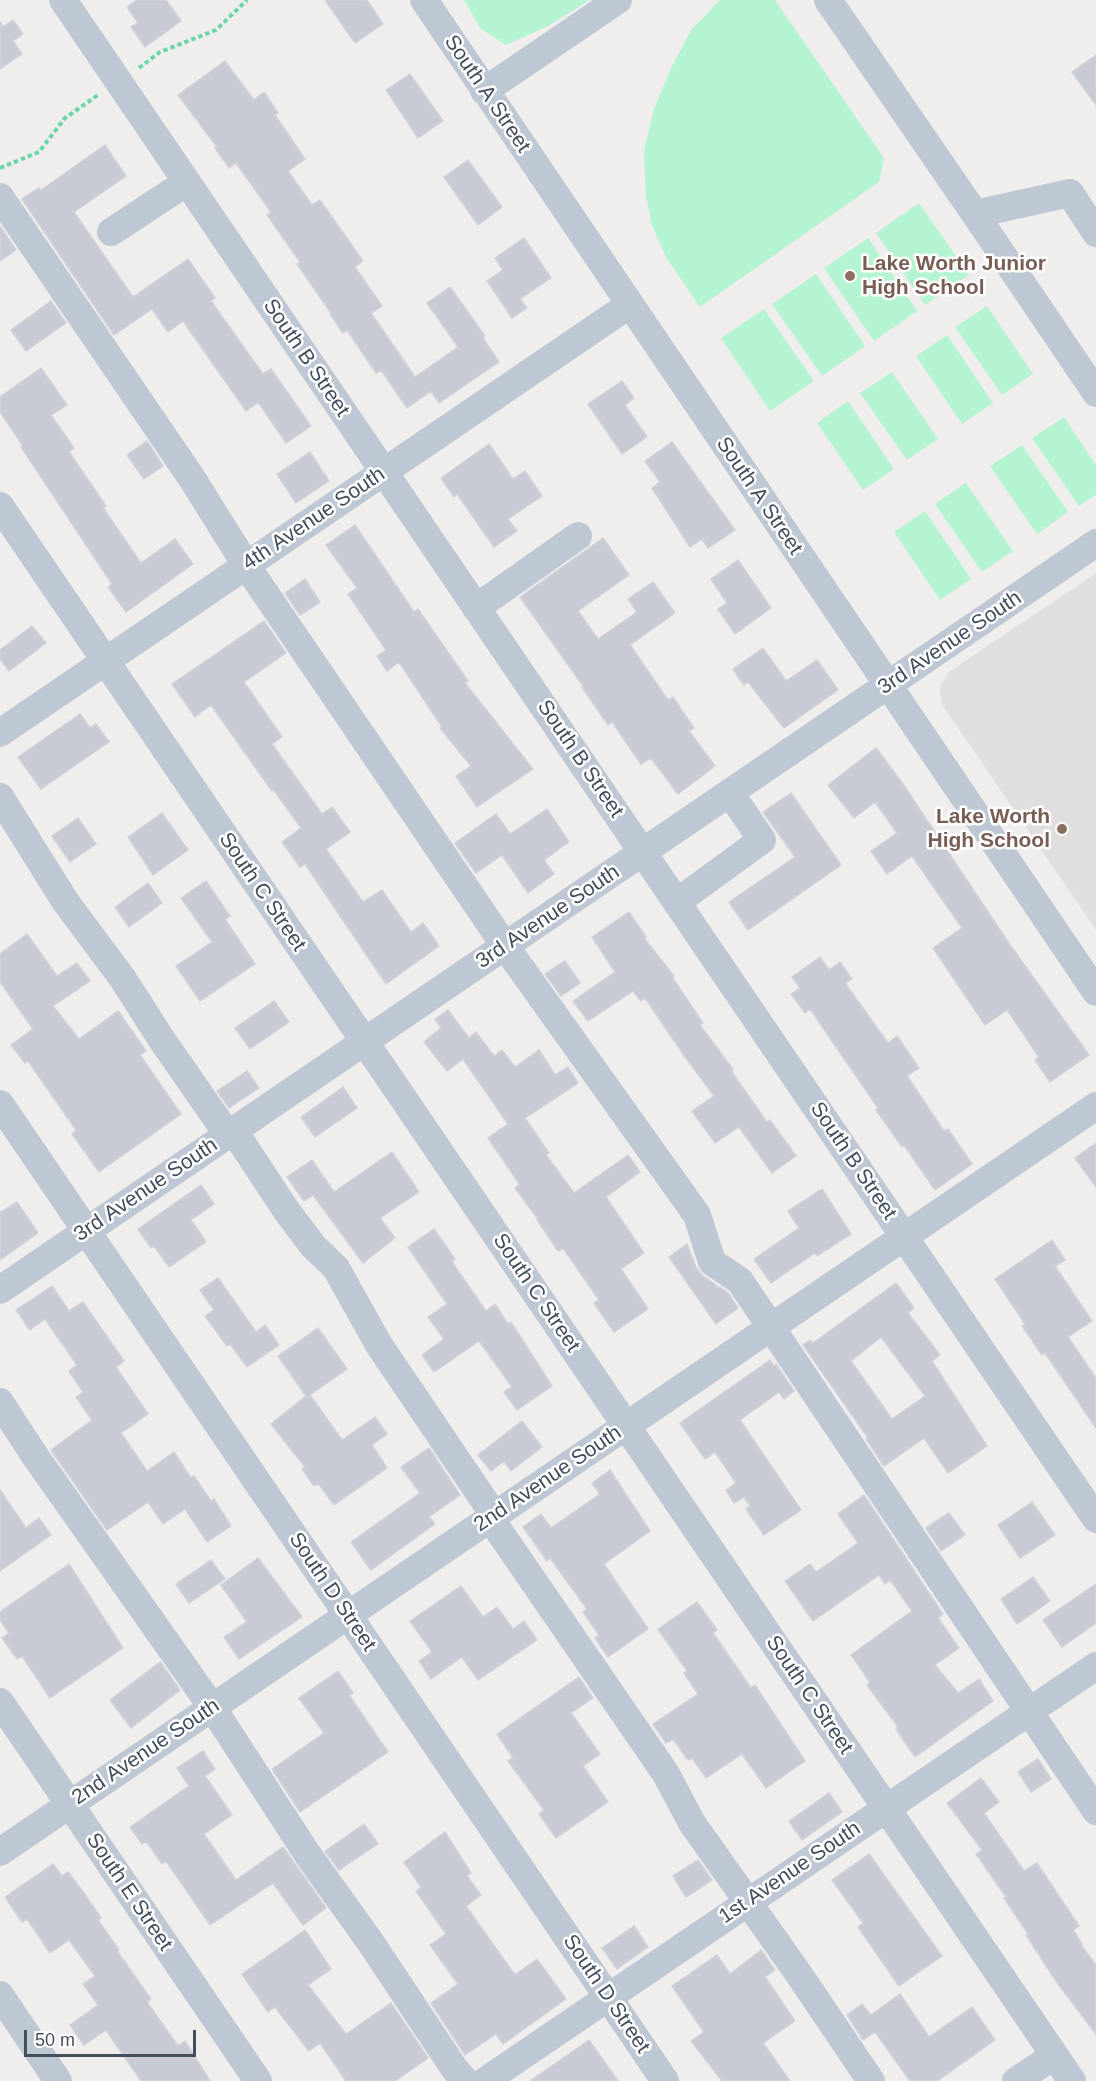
<!DOCTYPE html>
<style>
body{margin:0}
#map{position:relative;width:1096px;height:2081px;overflow:hidden;background:#f0eded;font-family:Arial,sans-serif}
canvas{display:block}
.scale{position:absolute;left:24px;top:2030px;width:172px;height:27px;box-sizing:border-box;border:3px solid #434e5d;border-top:0;padding-left:8px;font-size:18px;line-height:21px;white-space:nowrap;color:#434e5d;-webkit-text-stroke:4px #fff;paint-order:stroke}
</style>
<div id="map">
<canvas width="1096" height="2081"></canvas>
<div class="scale">50 m</div>
</div>
<script>
const g = document.querySelector('canvas').getContext('2d');
g.lineJoin = 'round';
function fill(path, color) {
  g.fillStyle = color;
  g.fill(path, 'evenodd');
}
function shape(rows) {
  const path = new Path2D();
  for (const r of rows) {
    path.moveTo(r[0], r[1]);
    for (let i = 2; i < r.length; i += 2) path.lineTo(r[i], r[i + 1]);
  }
  return path;
}
function strokePath(path, color, width, dash) {
  g.strokeStyle = color;
  g.lineWidth = width;
  g.lineCap = dash ? 'butt' : 'round';
  g.setLineDash(dash || []);
  g.stroke(path);
}
function write(font, color, halo, rows, align = 'center') {
  g.font = font + ' Arial,sans-serif';
  g.lineWidth = 5;
  g.setLineDash([]);
  g.textBaseline = 'middle';
  g.strokeStyle = halo;
  g.fillStyle = color;
  for (const [text, x, y, turn = 0] of rows) {
    g.save();
    g.translate(x, y);
    g.rotate((+turn || 0) * Math.PI / 180);
    g.textAlign = isNaN(turn) ? turn : align;
    if (halo) g.strokeText(text, 0, 0);
    g.fillText(text, 0, 0);
    g.restore();
  }
}
fill(shape([
 [1096,573,1096,930,943,706,939,689,949,672]
]), '#e1dede');
fill(shape([
 [464,0,590,0,548,26,506,45,480,28],
 [720,0,775,0,884,158,879,182,700,307,666,257,652,225,646,197,644,150,654,109,672,66,691,30],
 [919,203,969,275,925,305,876,233],
 [868,238,917,311,874,341,824,268],
 [816,274,865,346,822,376,772,304],
 [987,306,1033,374,1002,395,955,327],
 [764,309,814,381,770,411,721,338],
 [947,335,993,403,962,424,916,356],
 [892,372,938,439,907,460,860,393],
 [848,401,894,469,863,490,817,423],
 [1064,417,1096,465,1096,495,1079,506,1032,438],
 [1022,445,1068,512,1037,534,990,466],
 [966,483,1013,551,982,572,935,504],
 [925,511,971,579,940,600,894,532]
]), '#b5f4d2');
const building = shape([
 [137,0,166,0,181,21,145,47,131,27,138,23,127,7,137,0],
 [325,0,367,0,383,24,355,43,325,0],
 [13,20,23,34,13,41,22,54,0,69,0,22,3,27,13,20],
 [1096,55,1096,105,1072,72,1096,55],
 [225,61,254,100,264,92,278,113,275,115,305,159,288,171,312,205,320,200,363,261,355,267,382,306,371,313,415,377,458,347,427,303,450,287,485,336,483,338,499,362,439,403,431,391,407,408,381,370,376,373,347,330,343,333,330,314,331,313,297,264,300,262,267,215,271,212,236,163,229,168,215,148,217,147,178,95,225,61],
 [410,74,443,121,418,138,386,90,410,74],
 [105,145,126,176,74,212,133,297,188,259,215,298,211,301,263,374,271,369,311,426,286,443,258,402,246,411,183,321,168,332,152,309,114,335,22,199,39,188,41,190,105,145],
 [468,160,502,207,478,225,444,177,468,160],
 [0,226,16,250,0,261,0,226],
 [524,238,551,278,520,299,527,308,512,318,487,281,503,270,495,258,524,238],
 [51,301,66,323,26,351,11,330,51,301],
 [41,368,67,405,51,415,74,448,69,452,106,506,103,508,141,563,175,539,193,564,126,612,108,587,112,584,21,447,23,446,0,412,0,397,41,368],
 [622,381,634,398,625,405,647,437,622,454,588,404,622,381],
 [147,441,163,466,144,479,127,455,147,441],
 [672,442,735,530,708,548,702,539,690,547,652,488,660,482,645,461,672,442],
 [489,444,513,479,525,471,542,496,508,519,517,531,494,547,457,494,454,497,441,478,489,444],
 [310,452,329,481,296,503,277,474,310,452],
 [355,525,414,612,418,609,468,681,465,683,533,769,477,807,456,776,471,766,440,728,442,727,399,662,387,671,377,656,386,650,348,594,357,588,326,545,355,525],
 [603,538,629,575,578,611,598,639,637,612,628,599,653,582,675,613,630,645,668,700,673,697,694,728,689,731,715,766,678,794,651,758,641,764,612,722,608,725,582,687,583,686,520,597,603,538],
 [738,560,771,608,735,634,718,609,727,603,711,579,738,560],
 [305,579,320,602,300,615,285,593,305,579],
 [264,621,286,653,244,682,282,737,272,744,322,814,332,807,350,832,326,849,363,902,382,890,411,932,423,923,439,946,386,984,305,864,300,867,282,842,301,828,273,789,272,791,211,705,195,717,172,684,264,621],
 [32,626,46,643,9,671,0,659,0,650,32,626],
 [763,648,786,681,817,660,838,690,784,728,748,682,744,685,733,669,763,648],
 [80,714,90,728,96,724,109,742,41,789,18,757,80,714],
 [876,748,901,781,1008,942,1089,1055,1050,1082,1035,1060,1039,1057,1007,1010,985,1025,933,948,962,928,912,856,887,874,871,851,897,833,875,802,854,818,828,785,876,748],
 [791,793,841,865,748,930,729,902,795,857,763,812,791,793],
 [547,809,569,842,544,860,554,874,528,893,502,855,476,873,455,843,496,814,510,834,547,809],
 [162,813,188,850,153,875,128,837,162,813],
 [78,818,96,844,70,862,52,836,78,818],
 [206,881,230,916,225,919,255,964,200,1001,176,966,212,942,181,898,206,881],
 [148,883,162,903,129,927,115,907,148,883],
 [629,912,646,937,644,938,674,976,672,977,703,1023,700,1025,733,1069,731,1071,767,1122,770,1120,796,1156,772,1173,739,1127,715,1143,692,1111,714,1096,683,1054,645,998,641,1001,633,991,588,1021,573,1001,615,972,592,937,629,912],
 [27,934,57,976,77,963,90,981,53,1006,79,1039,118,1011,146,1051,140,1055,181,1114,99,1172,72,1134,76,1130,28,1061,25,1063,11,1045,33,1029,0,982,0,954,27,934],
 [820,957,829,970,840,962,852,979,845,983,888,1043,897,1036,919,1068,907,1076,944,1131,948,1129,972,1164,935,1190,904,1145,902,1147,876,1110,878,1108,810,1009,805,1013,791,994,800,988,792,977,820,957],
 [565,961,580,983,561,996,545,974,565,961],
 [274,1001,289,1022,250,1049,235,1028,274,1001],
 [448,1010,469,1038,476,1032,494,1056,502,1050,515,1067,539,1050,555,1075,568,1067,578,1083,525,1118,549,1153,546,1155,574,1193,628,1155,640,1172,606,1197,644,1253,621,1269,648,1309,614,1332,594,1303,599,1300,563,1248,558,1251,537,1220,538,1219,515,1188,520,1185,488,1138,508,1124,463,1059,447,1071,424,1042,441,1028,435,1019,448,1010],
 [247,1071,259,1088,229,1108,217,1091,247,1071],
 [343,1087,357,1108,315,1137,301,1117,343,1087],
 [1096,1143,1096,1187,1075,1158,1096,1143],
 [392,1152,419,1192,380,1218,395,1238,363,1263,313,1195,304,1201,287,1177,312,1160,334,1192,392,1152],
 [201,1185,214,1204,191,1220,206,1242,169,1267,154,1246,151,1248,138,1229,201,1185],
 [822,1189,851,1234,817,1256,815,1253,771,1283,754,1259,799,1228,788,1211,822,1189],
 [17,1202,38,1233,0,1260,0,1213,17,1202],
 [434,1229,455,1259,452,1262,486,1311,495,1304,508,1324,511,1322,552,1386,517,1410,504,1392,512,1387,479,1341,434,1372,422,1355,444,1339,428,1317,447,1304,408,1247,434,1229],
 [1052,1240,1065,1260,1055,1266,1092,1321,1068,1337,1096,1378,1096,1428,1045,1353,1042,1355,1022,1326,1025,1324,995,1279,1052,1240],
 [687,1244,696,1267,702,1275,715,1284,718,1288,720,1287,728,1293,738,1308,716,1324,669,1257,687,1244],
 [218,1278,256,1332,265,1325,279,1345,247,1367,230,1344,227,1346,205,1316,214,1310,200,1290,218,1278],
 [896,1283,914,1308,908,1313,940,1355,932,1361,987,1446,948,1473,924,1438,884,1466,866,1439,868,1438,803,1345,810,1340,813,1343,896,1283],
 [881,1337,925,1396,892,1419,851,1361,881,1337],
 [52,1286,69,1311,83,1302,124,1361,116,1367,148,1414,121,1433,147,1471,174,1452,191,1478,194,1476,211,1501,214,1499,231,1526,207,1542,185,1509,163,1524,148,1502,107,1530,51,1450,92,1420,76,1397,83,1392,69,1371,77,1365,45,1319,30,1330,16,1310,52,1286],
 [318,1328,347,1369,310,1395,342,1440,375,1417,387,1434,372,1445,387,1468,334,1505,318,1483,314,1486,302,1469,305,1467,271,1424,306,1396,278,1356,318,1328],
 [770,1360,774,1366,776,1364,794,1391,784,1399,779,1392,740,1420,801,1510,764,1535,746,1509,750,1506,744,1497,734,1503,726,1490,736,1483,715,1452,705,1459,680,1423,770,1360],
 [522,1421,542,1447,511,1471,504,1461,491,1471,478,1455,522,1421],
 [429,1448,460,1495,429,1517,435,1524,371,1570,351,1542,420,1493,401,1467,429,1448],
 [610,1470,650,1531,604,1564,648,1629,608,1657,595,1638,599,1635,583,1612,587,1609,550,1558,547,1561,523,1527,541,1514,551,1528,600,1494,592,1483,610,1470],
 [0,1490,26,1528,39,1518,51,1535,0,1571,0,1490],
 [864,1495,943,1614,938,1618,959,1648,935,1665,958,1693,979,1679,993,1701,915,1757,896,1729,898,1727,867,1685,870,1682,851,1655,912,1611,890,1580,885,1584,879,1575,813,1621,785,1581,810,1564,816,1572,858,1543,838,1514,864,1495],
 [1032,1502,1055,1535,1020,1558,998,1525,1032,1502],
 [949,1513,965,1535,941,1551,926,1528,949,1513],
 [258,1558,302,1617,239,1659,224,1637,247,1622,221,1585,258,1558],
 [211,1560,225,1579,189,1603,176,1584,211,1560],
 [69,1564,123,1648,50,1698,22,1656,17,1659,2,1638,9,1633,0,1620,0,1612,69,1564],
 [1033,1577,1050,1601,1017,1624,1001,1599,1033,1577],
 [1096,1584,1096,1623,1062,1647,1043,1620,1096,1584],
 [461,1586,483,1617,497,1607,513,1629,524,1621,537,1640,478,1680,462,1657,431,1679,419,1661,432,1652,410,1621,461,1586],
 [697,1602,717,1630,713,1633,751,1688,755,1685,805,1761,766,1788,742,1754,706,1778,692,1758,688,1760,673,1739,666,1743,653,1724,698,1694,684,1673,687,1671,658,1629,697,1602],
 [160,1662,180,1690,131,1728,110,1700,160,1662],
 [338,1671,353,1693,349,1695,388,1752,300,1812,272,1769,324,1733,299,1698,338,1671],
 [579,1677,593,1698,571,1713,600,1754,583,1766,608,1802,556,1838,539,1814,544,1810,508,1761,513,1758,497,1734,579,1677],
 [203,1751,215,1769,205,1776,232,1815,204,1834,236,1880,283,1847,326,1908,303,1925,273,1883,210,1925,166,1861,162,1864,146,1841,142,1844,130,1827,189,1786,177,1768,203,1751],
 [1038,1759,1051,1779,1031,1792,1018,1772,1038,1759],
 [981,1778,999,1802,984,1813,1024,1871,1037,1863,1079,1926,1073,1930,1082,1944,1081,1945,1096,1965,1096,2034,1058,1984,1026,1935,1028,1934,1004,1898,1006,1897,976,1854,982,1850,947,1803,981,1778],
 [829,1793,842,1812,802,1840,789,1821,829,1793],
 [364,1824,378,1844,339,1870,325,1851,364,1824],
 [445,1832,471,1873,467,1876,481,1895,466,1906,515,1975,537,1959,566,1999,503,2044,496,2034,465,2055,431,2003,458,1984,430,1945,446,1934,416,1891,421,1887,404,1862,445,1832],
 [869,1854,942,1956,899,1986,858,1927,863,1923,832,1880,869,1854],
 [698,1860,712,1880,686,1897,673,1876,698,1860],
 [53,1864,62,1876,68,1872,84,1893,101,1918,98,1920,119,1950,117,1951,151,1999,147,2002,178,2046,185,2041,210,2081,141,2081,106,2030,84,2045,70,2025,98,2005,83,1984,95,1976,69,1940,50,1953,27,1919,22,1922,5,1897,53,1864],
 [634,1926,648,1947,617,1969,602,1948,634,1926],
 [305,1930,331,1969,308,1985,346,2034,391,2003,428,2058,395,2081,346,2081,320,2043,309,2051,275,2007,268,2012,242,1974,305,1930],
 [761,1950,775,1970,765,1977,795,2021,763,2043,790,2081,722,2081,691,2041,704,2032,672,1986,717,1955,730,1974,761,1950],
 [900,1994,929,2037,972,2007,995,2040,937,2081,910,2081,875,2032,863,2040,847,2015,862,2004,871,2015,900,1994],
 [589,2040,618,2081,530,2081,589,2040]
]);
fill(building, '#c8cbd4');
strokePath(building, '#d0d2da', 1.5);
strokePath(shape([
 [139,68,160,52,216,30,247,0],
 [0,168,39,152,65,118,98,95]
]), '#69d6a9', 4, [4.5, 3]);
strokePath(shape([
 [63,0,1096,1519],
 [424,0,1096,992],
 [828,0,975,214],
 [484,91,618,0],
 [0,197,191,477,246,565,505,946,697,1215,712,1262,740,1281,1096,1811],
 [111,232,187,182],
 [1096,233,1070,193,975,214,1096,393],
 [0,506,1072,2081],
 [476,608,578,536],
 [0,733,629,305],
 [0,797,65,901,123,979,162,1040,228,1135],
 [677,902,762,840,730,793],
 [0,1104,665,2081],
 [234,1131,286,1210,313,1246,336,1268,379,1345,494,1515],
 [0,1290,1096,543],
 [0,1402,35,1456,212,1707,308,1855,371,1943,454,2068,465,2081],
 [490,1518,666,1774,692,1823,798,1973,871,2081],
 [0,1702,258,2081],
 [0,1852,1096,1106],
 [0,1995,58,2081],
 [485,2081,1096,1666],
 [1016,2081,1054,2056]
]), '#bec8d4', 28);
for (const [x, y, r, color] of [
 [850,276,6,"#8d6e63"],
 [1062,829,6,"#8d6e63"]
]) {
  const dot = new Path2D();
  dot.arc(x, y, r, 0, 2 * Math.PI);
  g.fillStyle = color;
  g.fill(dot);
  strokePath(dot, '#fff', 2);
}
write('21px', '#434e5d', '#fff', [
 ["South A Street",487,94,56],
 ["South B Street",306,358,56],
 ["South A Street",759,496,56],
 ["4th Avenue South",314,519,-34],
 ["3rd Avenue South",950,643,-34],
 ["South B Street",580,759,56],
 ["South C Street",262,892,56],
 ["3rd Avenue South",548,917,-34],
 ["South B Street",853,1161,56],
 ["3rd Avenue South",146,1190,-34],
 ["South C Street",536,1293,56],
 ["2nd Avenue South",548,1479,-34],
 ["South D Street",332,1592,56],
 ["South C Street",809,1695,56],
 ["2nd Avenue South",146,1752,-34],
 ["1st Avenue South",790,1873,-34],
 ["South E Street",129,1892,56],
 ["South D Street",606,1994,56]
]);
write('bold 21px', '#785e54', '#fff', [
 ["Lake Worth Junior",862,264],
 ["High School",862,288],
 ["Lake Worth",1050,817,"right"],
 ["High School",1050,841,"right"]
], 'left');
</script>
